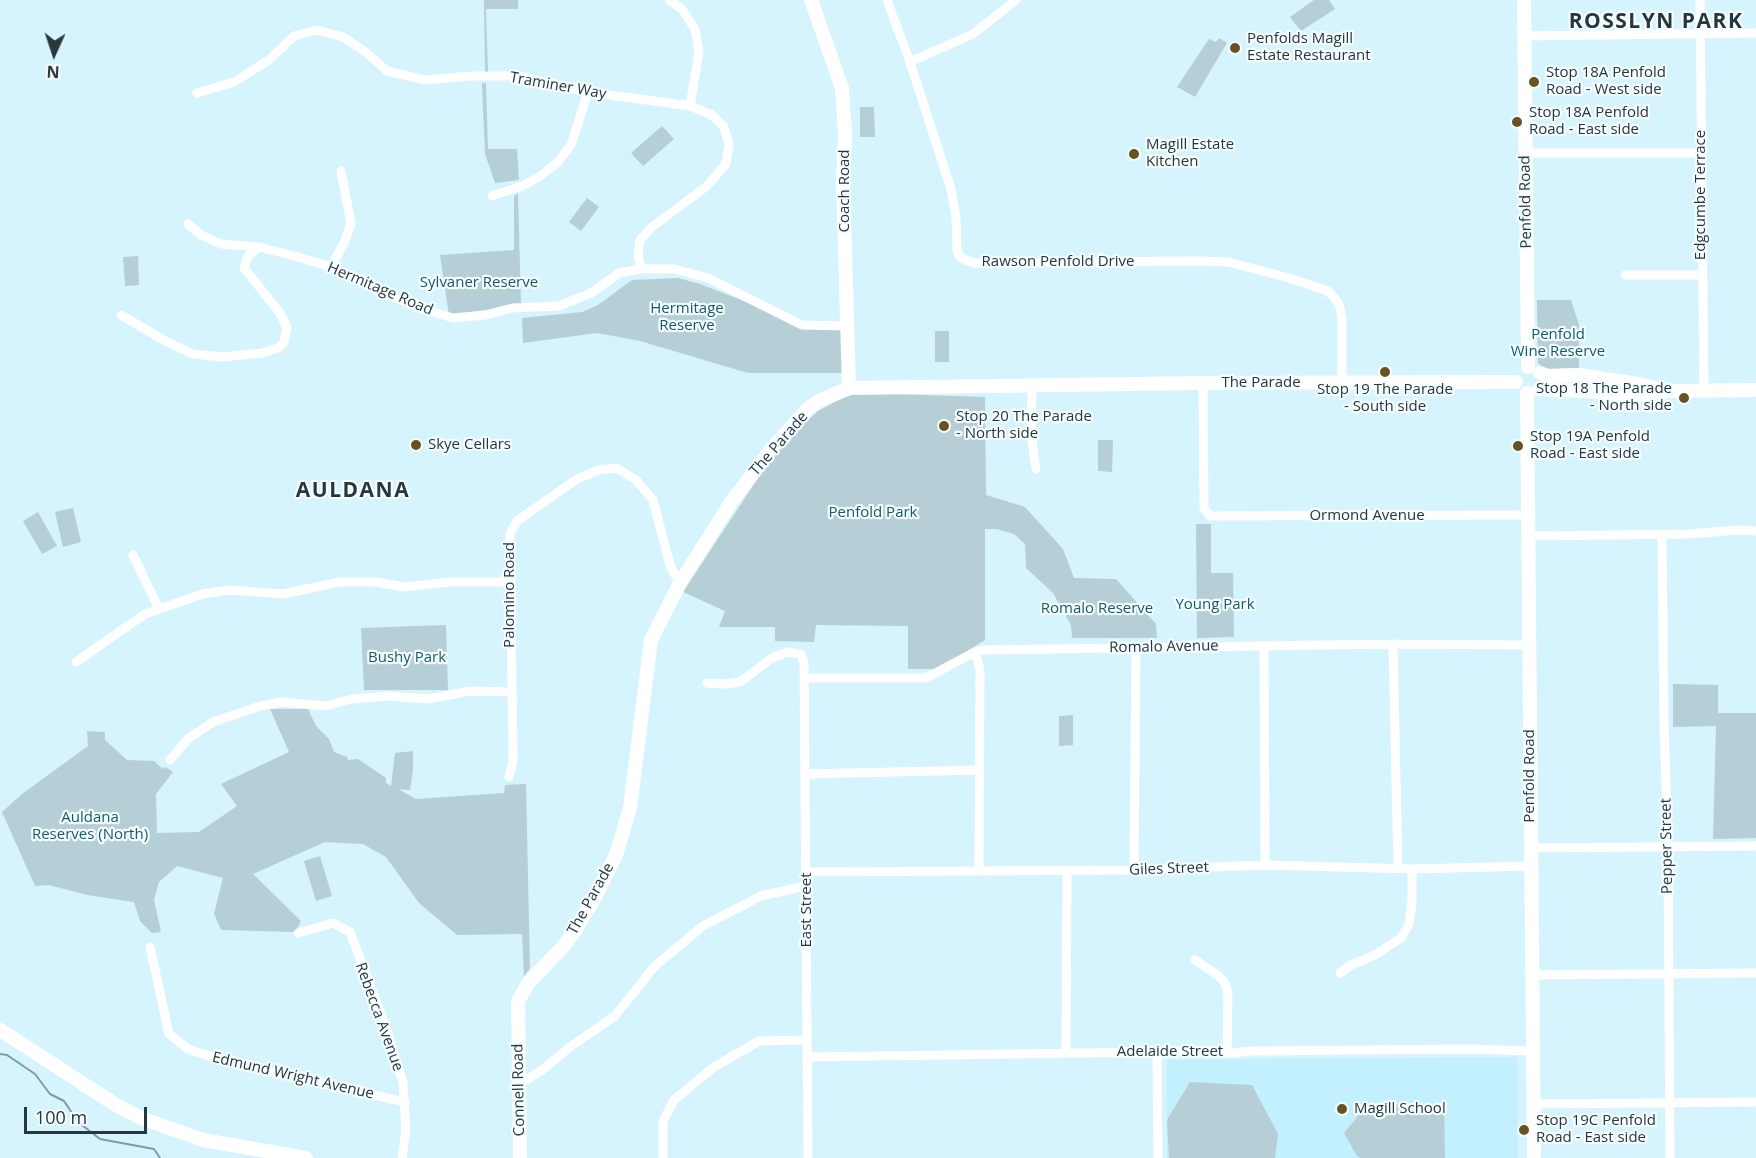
<!DOCTYPE html>
<style>
body{margin:0}
#map{position:relative;width:1756px;height:1158px;overflow:hidden;background:#d6f4fd;font-family:"Open Sans",sans-serif}
canvas{display:block}
.north{position:absolute;left:24px;top:24px;width:60px;height:60px;-webkit-text-stroke:4px #f5fdff;paint-order:stroke;rotate:183deg;font-size:16px;font-weight:700;line-height:24px;text-align:center;color:#28373b}
.north::after{content:'';display:block;margin:auto;width:21px;height:27px;background:#28373b;clip-path:polygon(50% 0,100% 100%,50% 72%,0 100%)}
.scale{position:absolute;left:24px;top:1107px;width:123px;height:27px;box-sizing:border-box;border:3px solid #28373b;border-top:0;padding-left:8px;font-size:18px;line-height:21px;white-space:nowrap;color:#28373b;-webkit-text-stroke:4px #f5fdff;paint-order:stroke}
</style>
<div id="map">
<canvas width="1756" height="1158"></canvas>
<div class="north">N</div>
<div class="scale">100 m</div>
</div>
<script>
const g = document.querySelector('canvas').getContext('2d');
g.lineJoin = 'round';
function fill(path, color) {
  g.fillStyle = color;
  g.fill(path, 'evenodd');
}
function shape(rows) {
  const path = new Path2D();
  for (const r of rows) {
    path.moveTo(r[0], r[1]);
    for (let i = 2; i < r.length; i += 2) path.lineTo(r[i], r[i + 1]);
  }
  return path;
}
function strokePath(path, color, width, dash) {
  g.strokeStyle = color;
  g.lineWidth = width;
  g.lineCap = dash ? 'butt' : 'round';
  g.setLineDash(dash || []);
  g.stroke(path);
}
function write(font, color, halo, rows, align = 'center') {
  g.font = font + ' "Open Sans",sans-serif';
  g.lineWidth = 4.5;
  g.setLineDash([]);
  g.textBaseline = 'middle';
  g.strokeStyle = halo;
  g.fillStyle = color;
  for (const [text, x, y, turn = 0] of rows) {
    g.save();
    g.translate(x, y);
    g.rotate((+turn || 0) * Math.PI / 180);
    g.textAlign = isNaN(turn) ? turn : align;
    if (halo) g.strokeText(text, 0, 0);
    g.fillText(text, 0, 0);
    g.restore();
  }
}
fill(shape([
 [1517,1057,1518,1158,1167,1158,1167,1060]
]), '#c2f0fe');
fill(shape([
 [484,0,518,0,518,9,486,9,488,73,485,73],
 [1314,0,1329,0,1335,9,1301,31,1290,17],
 [1219,38,1227,43,1195,97,1177,87,1209,39,1216,42],
 [482,83,486,83,488,149,517,149,519,180,495,183,485,154],
 [860,107,874,107,875,137,860,137],
 [662,126,674,139,643,166,631,153],
 [518,193,521,305,449,315,440,255,514,250,514,196],
 [587,198,599,207,581,231,569,222],
 [138,256,139,285,125,286,123,257],
 [678,278,700,284,762,308,803,329,841,330,843,373,748,373,640,341,597,333,523,343,522,318,582,312,598,305,632,280],
 [1537,300,1571,300,1579,325,1579,368,1544,369,1538,363],
 [935,331,949,331,949,362,935,362],
 [858,393,985,397,986,495,1025,507,1063,549,1074,578,1116,579,1156,624,1157,638,1072,638,1071,625,1053,593,1026,568,1025,544,1014,534,997,529,985,529,985,640,938,669,908,669,908,626,816,625,814,642,775,641,775,627,719,627,725,611,683,592,766,466,791,436,818,411,842,398],
 [1098,440,1113,440,1112,472,1098,471],
 [73,508,81,542,63,547,55,512],
 [38,512,57,546,42,554,23,521],
 [1196,524,1211,524,1211,573,1233,573,1234,637,1197,638],
 [446,625,448,690,364,690,361,628],
 [1673,684,1718,685,1718,713,1756,713,1756,838,1713,839,1716,726,1673,727],
 [270,709,308,709,316,726,329,739,334,752,347,757,348,760,358,759,386,778,386,783,391,786,395,753,413,751,413,770,410,790,398,789,416,799,504,793,505,785,526,784,530,968,524,976,522,934,457,935,419,903,386,857,363,844,325,842,253,874,301,921,295,932,221,930,214,914,223,878,177,866,159,882,154,900,161,932,152,933,140,921,134,902,87,895,49,885,35,886,2,812,22,794,88,746,87,731,105,732,105,740,127,760,154,761,163,769,166,767,173,772,156,794,157,833,199,832,237,806,221,784,289,752],
 [1073,715,1073,745,1059,746,1059,716],
 [320,856,332,896,316,901,304,861],
 [1190,1082,1252,1085,1278,1134,1275,1158,1169,1158,1167,1120],
 [1444,1104,1445,1158,1361,1158,1357,1156,1344,1133,1367,1105]
]), '#b6ced5');
strokePath(shape([
 [0,1054,7,1055,35,1074,50,1094,64,1101,78,1122,100,1139,154,1149,160,1158]
]), '#7a9da7', 2);
strokePath(shape([
 [669,0,682,9,695,29,699,52,690,106],
 [887,0,910,62,951,189,956,218,957,251,961,258,974,263,1199,261,1228,262,1289,278,1328,291,1335,298,1340,307,1342,319,1342,382],
 [1700,0,1704,391],
 [1525,36,1756,33],
 [910,62,973,34,1016,0],
 [197,93,234,82,269,60,294,36,317,30,343,37,367,53,387,71,425,80,471,76,519,76,588,92,690,106,712,115,724,127,729,144,726,164,707,186,652,227,640,240,638,255,641,269],
 [1525,153,1701,153],
 [492,196,522,186,539,177,558,162,571,145,588,92],
 [188,224,201,235,221,244,259,247,298,257,331,267,376,290,420,308,453,318,486,315,512,308,559,306,591,293,619,273,641,269,674,269,708,278,802,325,847,326],
 [331,267,345,241,351,223,341,171],
 [1625,275,1701,275],
 [121,315,167,342,193,354,222,357,262,353,278,348,284,342,287,328,280,313,244,268,248,256,259,247],
 [1203,383,1204,508,1210,516,1528,515],
 [1032,386,1031,434,1036,469],
 [1662,535,1664,724,1668,846,1670,1158],
 [1529,536,1690,534,1738,530,1756,531],
 [133,555,159,609],
 [1393,644,1398,868],
 [1264,646,1265,865],
 [975,652,980,670,979,871],
 [76,662,145,614,203,594,230,590,283,594,340,582,376,582,404,587,449,582,510,582],
 [804,678,926,678,975,652,985,650,1393,644,1529,645],
 [707,683,726,684,740,682,772,658,787,652,801,654,804,663,808,1158],
 [170,760,189,738,213,722,260,706,282,702,325,706,352,699,389,696,428,699,470,691,511,692],
 [806,774,980,770],
 [509,777,513,761,510,534,517,521,577,479,599,470,616,468,636,480,653,500,670,565,675,575,681,581],
 [1531,848,1756,846],
 [1134,870,1136,647],
 [807,872,1134,870,1265,865,1412,869,1531,866],
 [298,933,333,923,350,932,386,1027,403,1083,406,1130,402,1158],
 [150,947,169,1034,188,1049,227,1062,405,1102],
 [1195,960,1219,976,1226,985,1228,995,1227,1052],
 [1340,973,1351,965,1375,955,1401,938,1409,924,1412,903,1412,869],
 [1532,975,1756,973],
 [1066,1052,1067,871],
 [1157,1052,1158,1158],
 [808,1057,1218,1051,1233,1053,1252,1051,1469,1049,1533,1051],
 [519,1082,528,1079,542,1070,570,1047,615,1016,654,967,703,926,761,896,806,886],
 [1533,1104,1756,1102],
 [663,1158,663,1121,674,1100,714,1067,759,1041,807,1040]
]), '#fff', 9);
strokePath(shape([
 [811,0,842,88,845,134,843,182,849,388],
 [1524,0,1528,367],
 [1540,373,1548,376,1579,375,1638,384,1661,389],
 [1539,389,1585,391,1637,395,1669,391,1756,390],
 [1527,393,1534,1158],
 [0,1030,116,1105,141,1118,203,1140,306,1158],
 [520,1158,518,1001,529,982,562,948,574,932,594,899,616,855,630,808,651,640,681,581,732,501,773,447,809,408,819,401,849,388,1203,383,1516,382]
]), '#fff', 14);
for (const [x, y, r, color] of [
 [1235,48,6,"#665321"],
 [1534,82,6,"#665321"],
 [1517,122,6,"#665321"],
 [1134,154,6,"#665321"],
 [1385,372,6,"#665321"],
 [1684,398,6,"#665321"],
 [944,426,6,"#665321"],
 [416,445,6,"#665321"],
 [1518,446,6,"#665321"],
 [1342,1109,6,"#665321"],
 [1524,1130,6,"#665321"]
]) {
  const dot = new Path2D();
  dot.arc(x, y, r, 0, 2 * Math.PI);
  g.fillStyle = color;
  g.fill(dot);
  strokePath(dot, '#f5fdff', 2);
}
write('15px', '#28373b', '#f5fdff', [
 ["Penfolds Magill",1247,39],
 ["Estate Restaurant",1247,56],
 ["Stop 18A Penfold",1546,73],
 ["Road - West side",1546,90],
 ["Stop 18A Penfold",1529,113],
 ["Road - East side",1529,130],
 ["Magill Estate",1146,145],
 ["Kitchen",1146,162],
 ["Stop 18 The Parade",1672,389,"right"],
 ["- North side",1672,406,"right"],
 ["Stop 19 The Parade",1385,390,"center"],
 ["- South side",1385,407,"center"],
 ["Stop 20 The Parade",956,417],
 ["- North side",956,434],
 ["Stop 19A Penfold",1530,437],
 ["Road - East side",1530,454],
 ["Skye Cellars",428,445],
 ["Magill School",1354,1109],
 ["Stop 19C Penfold",1536,1121],
 ["Road - East side",1536,1138]
], 'left');
write('15px', '#28373b', '#f5fdff', [
 ["Traminer Way",558,86,10],
 ["Coach Road",845,191,-90],
 ["Edgcumbe Terrace",1701,195,-90],
 ["Penfold Road",1526,202,-91],
 ["Rawson Penfold Drive",1058,262],
 ["Hermitage Road",380,289,23],
 ["The Parade",1261,383],
 ["The Parade",779,444,-49],
 ["Ormond Avenue",1367,516],
 ["Palomino Road",510,595,-90],
 ["Romalo Avenue",1164,647,-1],
 ["Penfold Road",1530,776,-90],
 ["Pepper Street",1667,846,-91],
 ["Giles Street",1169,869,-2],
 ["The Parade",591,899,-61],
 ["East Street",807,910,-90],
 ["Rebecca Avenue",379,1017,70],
 ["Adelaide Street",1170,1052],
 ["Edmund Wright Avenue",293,1076,13],
 ["Connell Road",519,1090,-91]
]);
write('15px', '#135b6b', '#f5fdff', [
 ["Sylvaner Reserve",479,283],
 ["Hermitage",687,309],
 ["Reserve",687,326],
 ["Penfold",1558,335],
 ["Wine Reserve",1558,352],
 ["Penfold Park",873,513],
 ["Young Park",1215,605],
 ["Romalo Reserve",1097,609],
 ["Bushy Park",407,658],
 ["Auldana",90,818],
 ["Reserves (North)",90,835]
]);
g.letterSpacing = '1.5px';
write('bold 21px', '#28373b', '#f5fdff', [
 ["ROSSLYN PARK",1656,22],
 ["AULDANA",353,491]
]);
g.letterSpacing = '0px';
</script>
